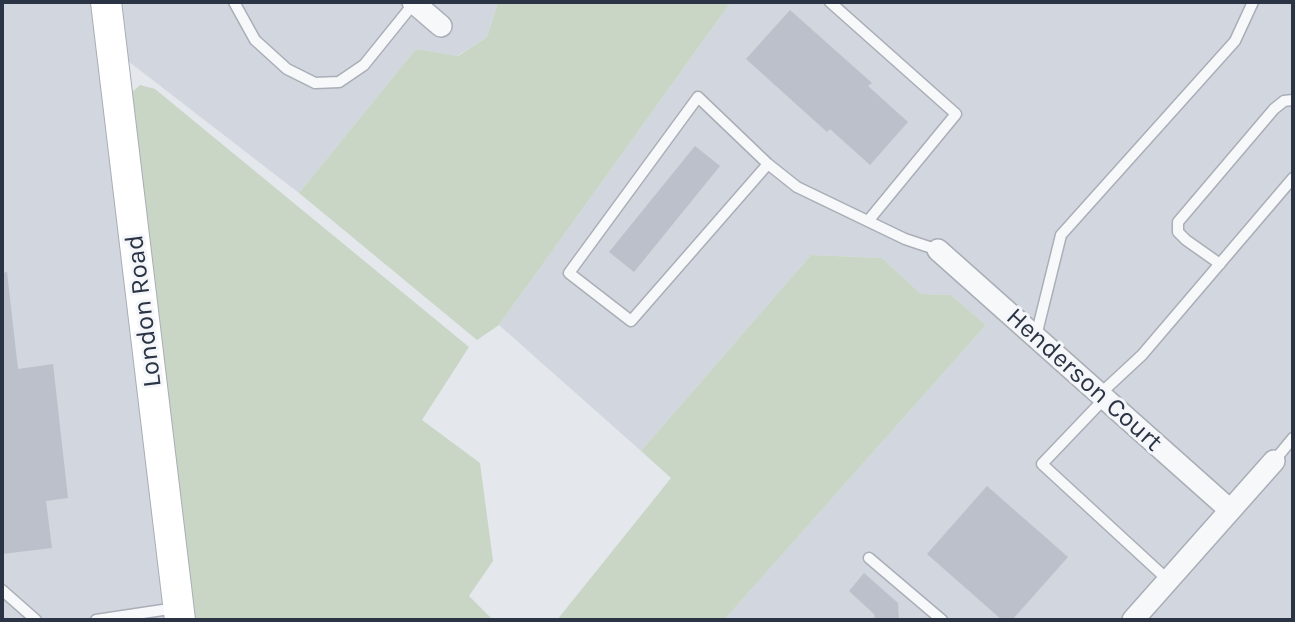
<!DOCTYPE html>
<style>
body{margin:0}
#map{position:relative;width:1295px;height:622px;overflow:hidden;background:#e4e7ec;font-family:Karla,sans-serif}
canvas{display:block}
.frame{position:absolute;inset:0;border:4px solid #2b3445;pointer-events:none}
</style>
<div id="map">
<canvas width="1295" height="622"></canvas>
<div class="frame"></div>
</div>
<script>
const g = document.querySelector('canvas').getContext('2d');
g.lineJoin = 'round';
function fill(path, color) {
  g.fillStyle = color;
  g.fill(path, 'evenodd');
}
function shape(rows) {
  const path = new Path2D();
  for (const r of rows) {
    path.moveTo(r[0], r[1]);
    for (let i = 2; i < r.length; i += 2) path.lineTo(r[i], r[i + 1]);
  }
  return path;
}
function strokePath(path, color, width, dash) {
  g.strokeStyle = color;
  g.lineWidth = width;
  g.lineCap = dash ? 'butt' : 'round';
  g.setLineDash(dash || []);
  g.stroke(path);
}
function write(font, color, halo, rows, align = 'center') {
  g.font = font + ' Karla,sans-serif';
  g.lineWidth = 6;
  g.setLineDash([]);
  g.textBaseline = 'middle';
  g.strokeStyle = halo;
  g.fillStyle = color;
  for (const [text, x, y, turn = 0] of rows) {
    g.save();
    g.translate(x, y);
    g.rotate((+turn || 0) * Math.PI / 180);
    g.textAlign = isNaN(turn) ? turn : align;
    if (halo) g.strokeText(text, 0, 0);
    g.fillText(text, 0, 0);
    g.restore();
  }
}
fill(shape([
 [2,2,498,2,487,37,457,56,416,49,299,193,128,61,193,620,2,620],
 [731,2,1293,2,1293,620,724,620,986,325,951,295,921,294,882,258,811,255,641,451,499,325]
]), '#d2d6de');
fill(shape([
 [498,2,731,2,499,325,477,340,299,193,416,49,458,56,487,37],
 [140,85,155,89,469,347,422,420,480,463,493,561,469,596,493,620,193,620,131,93],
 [811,255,882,258,921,294,951,295,986,325,724,620,557,620,671,478,641,451]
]), '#c9d6c5');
fill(shape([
 [790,10,872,83,868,86,908,122,870,165,830,129,827,132,746,59],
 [695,146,720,166,634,272,609,252],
 [7,272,18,369,53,364,68,498,46,501,52,548,2,554,2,273],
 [987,486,1068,557,1012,620,1002,620,927,554],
 [864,573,898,603,899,620,875,620,874,614,849,591]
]), '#bbc0ca');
const lane = shape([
 [234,2,255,40,287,69,315,83,339,82,364,65,414,3],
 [830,2,956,114,868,221],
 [768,164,631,321,569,273,698,97,768,164,797,187,905,239,938,250],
 [1220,264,1186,240,1178,232,1178,222,1274,109,1284,101,1293,100],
 [1036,336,1061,235,1235,41,1253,2],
 [1100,394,1142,355,1293,178],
 [1105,398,1042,464,1168,580],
 [1274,461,1293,438],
 [869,558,942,620],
 [2,590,36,620],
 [96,620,176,608]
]);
const street = shape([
 [413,2,441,26],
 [938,250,1230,510],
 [1133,620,1274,461]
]);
const secondary = shape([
 [106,2,180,620]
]);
strokePath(lane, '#a9aeb7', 13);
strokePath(street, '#a9aeb7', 24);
strokePath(secondary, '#a9aeb7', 32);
strokePath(lane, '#f7f8fa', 10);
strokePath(street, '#f7f8fa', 21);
strokePath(secondary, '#fff', 30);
write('26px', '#2b3445', '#f4f6f9', [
 ["London Road",144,311,-97],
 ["Henderson Court",1084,380,42]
]);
</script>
